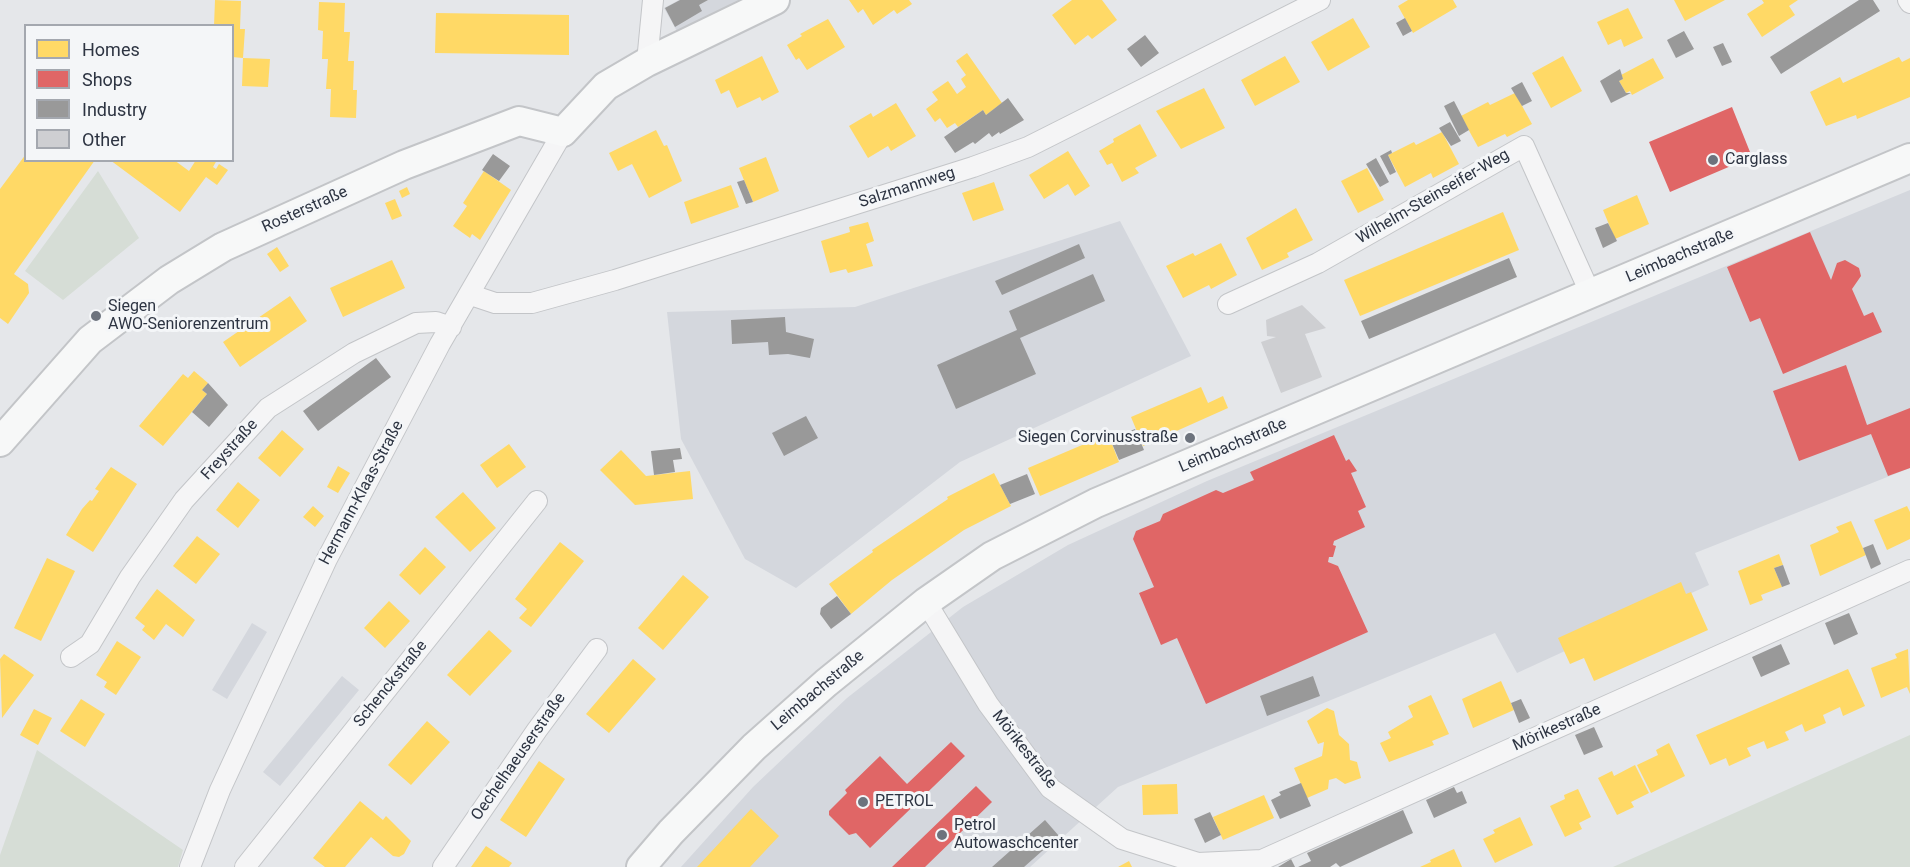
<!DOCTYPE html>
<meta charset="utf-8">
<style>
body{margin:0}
#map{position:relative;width:1910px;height:867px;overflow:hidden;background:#e5e7ea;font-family:Roboto,sans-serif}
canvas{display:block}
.legend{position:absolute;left:24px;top:24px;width:210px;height:138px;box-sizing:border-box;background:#f4f6f8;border:2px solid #a4a8af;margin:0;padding:8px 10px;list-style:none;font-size:18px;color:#2d3442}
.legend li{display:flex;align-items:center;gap:12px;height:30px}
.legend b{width:30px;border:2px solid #a4a8af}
</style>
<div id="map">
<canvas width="1910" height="867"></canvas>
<ul class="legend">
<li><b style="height:16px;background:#ffd966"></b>Homes</li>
<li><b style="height:16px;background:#e06666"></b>Shops</li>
<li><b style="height:16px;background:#999"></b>Industry</li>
<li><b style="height:16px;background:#cecfd2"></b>Other</li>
</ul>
</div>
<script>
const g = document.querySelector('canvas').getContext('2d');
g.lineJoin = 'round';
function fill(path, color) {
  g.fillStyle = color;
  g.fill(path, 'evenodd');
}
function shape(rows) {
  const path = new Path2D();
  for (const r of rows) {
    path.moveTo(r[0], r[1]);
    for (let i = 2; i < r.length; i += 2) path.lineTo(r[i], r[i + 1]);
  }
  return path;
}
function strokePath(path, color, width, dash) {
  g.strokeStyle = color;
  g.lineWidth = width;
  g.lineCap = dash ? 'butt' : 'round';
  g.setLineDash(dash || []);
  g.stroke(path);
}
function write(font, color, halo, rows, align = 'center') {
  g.font = font + ' Roboto,sans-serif';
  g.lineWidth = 6;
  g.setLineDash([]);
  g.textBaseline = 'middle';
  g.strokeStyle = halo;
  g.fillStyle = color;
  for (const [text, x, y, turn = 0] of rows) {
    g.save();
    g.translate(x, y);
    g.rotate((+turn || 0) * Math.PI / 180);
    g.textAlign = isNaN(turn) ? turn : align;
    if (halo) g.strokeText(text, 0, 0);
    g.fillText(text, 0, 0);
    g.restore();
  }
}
fill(shape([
 [679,0,740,0,678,33,664,8],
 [1910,190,1910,468,1695,553,1709,585,1517,673,1495,633,1118,787,1030,867,681,867,753,787,847,698,963,607,1068,545,1207,481],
 [1120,221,1191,356,960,462,796,588,745,559,681,439,667,312,855,307],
 [252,623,267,632,227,699,212,690],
 [342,676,359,690,280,786,263,772]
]), '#d4d7dd');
fill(shape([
 [98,171,139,238,63,300,25,271],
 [1910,735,1910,867,1613,867],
 [37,750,183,850,178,867,0,867,0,855]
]), '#d6ddd6');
fill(shape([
 [215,0,241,1,240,29,245,29,243,58,232,57,232,26,214,26],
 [849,0,909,0,912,4,897,14,894,10,873,25,863,9,858,13],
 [1072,0,1102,0,1117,20,1092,39,1088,35,1075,45,1052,15],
 [1408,0,1453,0,1457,7,1413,33,1398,6],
 [1674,0,1725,0,1685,21],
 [1762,0,1798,0,1789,6,1795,15,1762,37,1747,14,1764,3],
 [319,2,345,3,344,32,350,32,348,61,354,61,353,90,357,90,356,118,330,117,331,89,326,89,328,59,322,59,323,31,318,30],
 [1628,8,1643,38,1624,47,1621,39,1608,45,1597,22],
 [436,13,569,15,569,55,435,53],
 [1353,18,1370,47,1328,71,1311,42],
 [828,19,845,47,807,70,799,58,796,60,787,45,802,36,800,34],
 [967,53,1002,103,986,115,983,110,958,127,955,123,947,128,940,118,935,122,926,109,938,100,932,92,948,81,957,94,966,87,961,79,966,75,956,61],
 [762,56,779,92,762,101,760,97,737,108,729,90,721,94,715,80],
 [1285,56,1300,82,1255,106,1241,80],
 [1563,56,1582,91,1551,108,1532,73],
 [1899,57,1902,62,1910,58,1910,97,1857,119,1856,115,1826,126,1810,92,1840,77,1843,83],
 [243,58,270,59,268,87,242,86],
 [1653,58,1664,78,1632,95,1630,91,1626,93,1619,81,1623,79,1621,75],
 [1204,88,1225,128,1181,149,1156,111],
 [1515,93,1532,124,1507,137,1505,134,1478,147,1461,116,1488,102,1490,105],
 [896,103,916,136,891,151,888,146,868,158,849,126,871,113,873,117],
 [1140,124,1157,156,1135,168,1139,173,1122,182,1112,163,1107,165,1099,151,1114,142,1113,139],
 [656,130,664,146,667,145,682,181,649,198,632,164,618,171,609,153],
 [1442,132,1459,164,1433,178,1431,173,1405,187,1388,155,1414,142,1416,145],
 [1068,151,1090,186,1075,196,1068,184,1044,199,1029,175],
 [26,154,26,160,95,160,14,274,28,284,29,293,8,324,0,318,0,189],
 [766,157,779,191,753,202,739,168],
 [110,160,174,160,189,171,196,160,217,160,213,167,216,169,219,164,228,170,217,185,206,177,180,212],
 [1367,168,1384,200,1358,213,1341,181],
 [484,171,511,190,480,240,472,234,470,238,453,226,467,206,463,203],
 [994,182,1004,210,973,221,962,193],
 [731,185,739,207,691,224,684,202],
 [407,187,410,194,402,198,399,191],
 [1637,195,1649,224,1615,239,1603,210],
 [395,199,402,216,392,220,385,203],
 [1296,208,1313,240,1287,253,1289,257,1262,270,1246,238],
 [1503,212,1519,250,1360,316,1344,280],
 [868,222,874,241,866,244,873,266,848,273,846,269,830,273,821,241,850,232,849,227],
 [1221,243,1237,275,1211,289,1209,285,1183,298,1166,266,1193,253,1195,256],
 [277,247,289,266,280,272,267,254],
 [392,260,405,288,343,317,330,288],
 [290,296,307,321,240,367,223,342],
 [194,371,208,383,202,390,207,394,163,446,139,426,183,374,188,378],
 [1201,387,1208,403,1223,396,1228,408,1143,446,1131,417],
 [282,430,304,449,280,477,258,458],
 [1108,434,1119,462,1040,496,1028,468],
 [509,444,526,467,497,488,480,465],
 [621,450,646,476,690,471,693,499,635,505,600,470],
 [338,466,350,473,338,493,327,487],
 [111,467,137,484,93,552,66,535,82,509,90,500,92,501,99,491,95,489],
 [994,473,1011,506,964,530,892,580,851,614,829,584,873,552,872,550,948,499,947,497],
 [238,482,260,500,238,528,216,510],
 [463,492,496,528,470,552,435,517],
 [313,506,324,516,315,527,303,517],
 [1907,506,1910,512,1910,539,1887,550,1874,520],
 [1851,521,1866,555,1820,576,1810,545,1839,532,1836,527],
 [197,536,220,554,196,584,173,566],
 [560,542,584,561,531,627,519,618,527,609,515,599],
 [425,547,446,567,420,595,399,575],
 [1779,554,1783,565,1774,568,1782,587,1761,595,1763,600,1750,605,1738,571],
 [47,558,75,571,41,641,14,628],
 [683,575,709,597,663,650,638,628],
 [1681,582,1686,594,1691,592,1708,630,1594,681,1584,658,1570,664,1558,638],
 [157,589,195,620,183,637,166,624,154,640,142,630,145,626,135,618],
 [389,601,410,621,385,648,364,628],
 [489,630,512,651,470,696,447,675],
 [117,641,141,657,116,695,104,687,107,682,96,675],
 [1908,649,1910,694,1907,687,1881,698,1871,668,1897,658,1895,654],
 [4,654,34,675,2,718,0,659],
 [633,659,656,679,609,733,586,714],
 [1848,669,1865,706,1843,716,1840,707,1823,715,1826,723,1805,732,1802,724,1785,732,1789,740,1767,749,1764,741,1747,748,1751,756,1729,766,1726,758,1710,765,1696,735],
 [1501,681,1514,710,1473,728,1462,699],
 [1431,695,1449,734,1432,741,1434,745,1389,762,1380,743,1391,738,1388,732,1413,717,1408,706],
 [81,699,105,714,85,747,60,731],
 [1327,708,1334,711,1339,735,1349,744,1350,760,1357,762,1361,778,1345,784,1336,778,1329,780,1328,789,1307,798,1294,768,1322,756,1324,742,1318,744,1307,721],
 [34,709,52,718,38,745,20,735],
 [427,721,450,742,411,785,388,765],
 [1669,743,1685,776,1651,793,1637,765,1658,755,1656,750],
 [539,761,565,779,526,837,500,820],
 [1635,765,1649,793,1631,802,1634,807,1617,815,1598,778,1612,771,1614,776],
 [1177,784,1178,814,1143,815,1142,785],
 [1578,789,1591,817,1579,823,1582,829,1565,837,1550,806,1565,799,1564,795],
 [1264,795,1274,818,1223,840,1213,817],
 [360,801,383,820,386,816,411,841,404,854,399,857,393,856,371,837,345,867,325,867,313,858],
 [751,809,779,836,750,867,697,867],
 [1520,817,1533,845,1495,863,1483,839,1495,833,1493,830],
 [486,846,512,863,509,867,471,867],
 [1454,849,1462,867,1420,867,1431,862,1430,860],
 [1129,861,1132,867,1118,867]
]), '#ffd966');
fill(shape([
 [1732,107,1752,157,1670,192,1649,142],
 [1810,232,1831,280,1837,263,1845,260,1859,268,1861,276,1852,289,1864,316,1873,312,1882,332,1783,374,1760,318,1750,322,1727,267],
 [1846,365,1867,425,1910,408,1910,468,1888,476,1871,434,1799,461,1773,391],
 [1334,435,1346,461,1349,459,1357,471,1351,473,1366,507,1358,511,1365,527,1334,541,1333,545,1336,546,1333,557,1329,557,1328,562,1338,566,1368,632,1206,704,1177,638,1161,645,1139,593,1154,587,1133,539,1136,531,1160,521,1163,514,1216,490,1223,493,1254,480,1250,472],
 [951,742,965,756,870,848,856,833,849,835,829,815,829,811,847,793,845,790,880,756,907,784],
 [976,786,992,802,925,867,892,867]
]), '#e06666');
fill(shape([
 [680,0,708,0,699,5,702,11,675,27,665,8],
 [1859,0,1873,0,1880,11,1781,74,1770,57],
 [1405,18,1412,31,1403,36,1396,23],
 [1684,31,1694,49,1676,58,1667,40],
 [1145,35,1159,53,1141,67,1127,49],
 [1723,43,1732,62,1722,66,1713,47],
 [1620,69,1623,79,1619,81,1626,93,1631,93,1611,103,1600,81],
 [1522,82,1532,101,1522,106,1511,88],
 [1008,98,1024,120,1000,134,999,132,992,137,989,133,975,144,973,142,955,153,944,137,983,110,986,115],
 [1454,101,1469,130,1459,136,1444,106],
 [1450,122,1461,141,1451,146,1439,128],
 [1391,150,1392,153,1388,155,1396,172,1390,175,1380,156],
 [493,154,510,166,499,181,482,170],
 [1376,158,1389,182,1380,187,1366,164],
 [744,180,753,202,746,204,737,182],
 [1608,223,1617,241,1603,248,1595,228],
 [1079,244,1085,258,1002,295,995,281],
 [1509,258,1517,277,1369,339,1361,321],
 [1093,274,1105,301,1020,338,1036,374,956,409,937,365,1017,330,1009,311],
 [785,317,786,332,814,339,810,358,788,354,769,355,768,342,732,344,731,320],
 [376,358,391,377,318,431,303,411],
 [208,383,228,405,209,427,192,412,207,394,202,390],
 [806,416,818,438,784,456,772,433],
 [1135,429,1144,450,1119,460,1110,439],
 [680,448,682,459,673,460,675,472,654,475,651,451],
 [1027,474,1035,494,1010,504,1000,485],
 [1873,544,1881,564,1871,569,1863,548],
 [1783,565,1790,584,1782,587,1774,568],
 [837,596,851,614,831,629,820,614,821,608],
 [1849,613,1858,634,1834,645,1825,623],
 [1781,644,1790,664,1761,677,1752,657],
 [1313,676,1320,696,1267,716,1260,696],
 [1521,699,1530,718,1519,723,1511,703],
 [1594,727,1603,747,1584,755,1575,735],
 [1301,783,1311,806,1280,819,1271,800,1281,795,1279,792],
 [1454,787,1457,793,1462,791,1467,803,1434,818,1426,800],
 [1403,810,1413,833,1340,867,1336,863,1330,867,1298,867,1311,861,1307,853],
 [1210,812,1221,835,1205,843,1194,819],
 [1045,820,1059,836,1024,867,992,867],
 [1291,859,1295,867,1278,867]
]), '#999');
fill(shape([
 [1302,305,1326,328,1305,334,1322,377,1281,393,1261,342,1276,337,1267,336,1266,320]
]), '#cecfd2');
const street = shape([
 [1908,0,1910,3],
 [647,62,653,0],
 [471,295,495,303,532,303,615,280,973,167,1028,147,1320,0],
 [1228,304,1318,263,1524,146,1591,295],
 [926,602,988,704,1050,788,1122,839,1198,863,1262,860,1910,570],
 [71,657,90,644,130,577,184,500,268,408,354,353,416,323,436,322,451,327],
 [190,867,220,790,327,559,440,344,563,132],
 [245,867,537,501],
 [443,867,537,730,597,649]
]);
const secondary = shape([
 [0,442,90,340,169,280,223,247,404,165,519,121,563,132,606,86,647,62,775,0],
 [641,867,671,832,754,747,826,683,926,602,992,556,1096,503,1910,158]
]);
strokePath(street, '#c3c5c8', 22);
strokePath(secondary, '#c3c5c8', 32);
strokePath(street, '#f5f5f6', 20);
strokePath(secondary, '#f7f8f8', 28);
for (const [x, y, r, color] of [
 [1713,160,6,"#6d737d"],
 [96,316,6,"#6d737d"],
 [1190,438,6,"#6d737d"],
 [863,802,6,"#6d737d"],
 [942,835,6,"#6d737d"]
]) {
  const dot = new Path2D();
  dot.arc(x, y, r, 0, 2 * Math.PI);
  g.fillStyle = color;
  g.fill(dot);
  strokePath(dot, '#f4f6f8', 2);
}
write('16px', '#2d3442', '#f4f6f8', [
 ["Carglass",1725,160],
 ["Siegen",108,307],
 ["AWO-Seniorenzentrum",108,325],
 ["Siegen Corvinusstraße",1178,438,"right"],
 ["PETROL",875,802],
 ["Petrol",954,826],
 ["Autowaschcenter",954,844]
], 'left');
write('16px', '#2d3442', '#f4f6f8', [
 ["Salzmannweg",907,188,-18],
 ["Wilhelm-Steinseifer-Weg",1433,197,-30],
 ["Rosterstraße",305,210,-24],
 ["Leimbachstraße",1680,256,-23],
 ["Leimbachstraße",1233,446,-23],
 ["Freystraße",230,450,-48],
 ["Hermann-Klaas-Straße",362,493,-62],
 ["Schenckstraße",391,684,-51],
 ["Leimbachstraße",818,691,-40],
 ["Mörikestraße",1557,728,-24],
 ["Mörikestraße",1024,750,52],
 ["Oechelhaeuserstraße",519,757,-55]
]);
</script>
